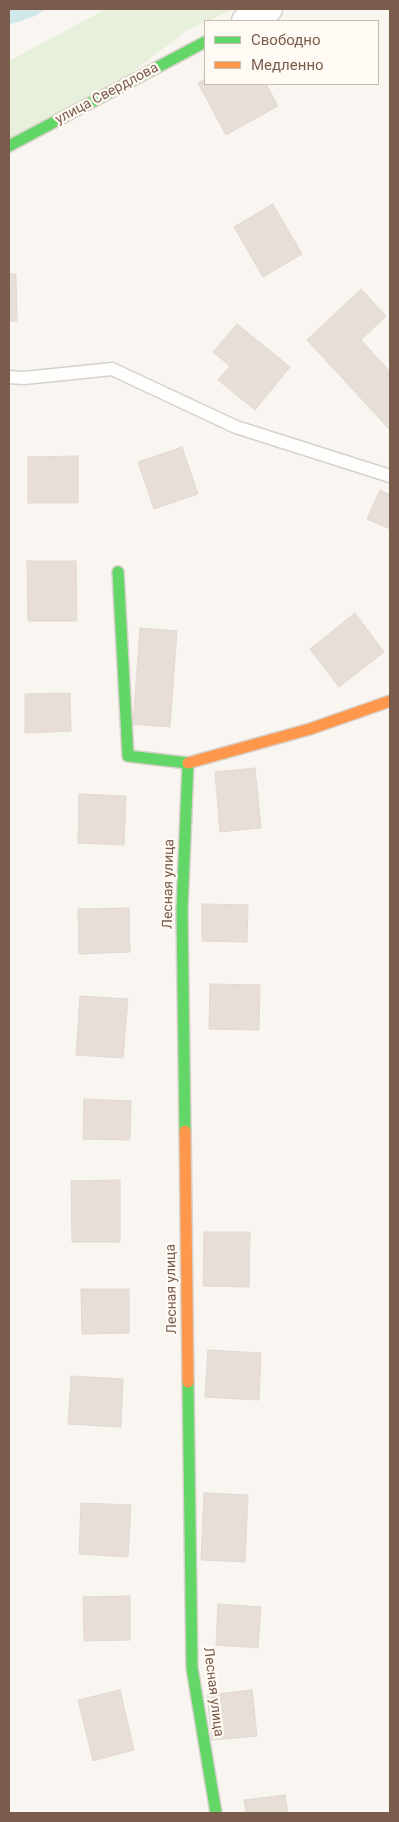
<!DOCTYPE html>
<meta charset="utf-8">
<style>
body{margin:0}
#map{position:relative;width:399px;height:1822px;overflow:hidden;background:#f9f5f0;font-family:Roboto,sans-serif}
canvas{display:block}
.frame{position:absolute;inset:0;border:10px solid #7a5c4d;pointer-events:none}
.legend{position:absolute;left:204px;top:20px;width:175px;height:65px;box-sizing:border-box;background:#fffaf3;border:1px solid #cabbb1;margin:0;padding:6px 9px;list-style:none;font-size:15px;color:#7a5c4d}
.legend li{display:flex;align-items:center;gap:10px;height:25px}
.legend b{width:25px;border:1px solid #cabbb1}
</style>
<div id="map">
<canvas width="399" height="1822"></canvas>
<div class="frame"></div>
<ul class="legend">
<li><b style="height:6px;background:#63d668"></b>Свободно</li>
<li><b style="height:6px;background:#ff974d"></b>Медленно</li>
</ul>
</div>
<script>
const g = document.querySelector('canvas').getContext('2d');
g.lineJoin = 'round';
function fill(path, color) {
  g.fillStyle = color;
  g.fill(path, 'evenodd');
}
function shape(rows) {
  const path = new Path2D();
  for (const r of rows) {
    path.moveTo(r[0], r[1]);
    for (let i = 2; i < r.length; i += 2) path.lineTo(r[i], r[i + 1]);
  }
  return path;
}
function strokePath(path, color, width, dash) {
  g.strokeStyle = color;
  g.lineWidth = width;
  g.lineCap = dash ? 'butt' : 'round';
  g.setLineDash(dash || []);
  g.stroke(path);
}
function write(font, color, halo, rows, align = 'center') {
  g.font = font + ' Roboto,sans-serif';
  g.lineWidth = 4.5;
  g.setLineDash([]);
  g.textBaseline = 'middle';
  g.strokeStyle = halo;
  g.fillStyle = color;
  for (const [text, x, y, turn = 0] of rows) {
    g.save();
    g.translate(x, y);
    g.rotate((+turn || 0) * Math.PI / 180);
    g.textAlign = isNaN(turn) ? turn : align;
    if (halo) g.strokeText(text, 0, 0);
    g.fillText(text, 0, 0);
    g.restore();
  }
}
fill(shape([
 [106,9,235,9,187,30,98,99,9,140,9,61]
]), '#e7f0db');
fill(shape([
 [9,9,46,9,35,16,9,25]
]), '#d0e8ea');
const building = shape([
 [205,79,205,84,266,84,278,106,226,135,198,83,205,79],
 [273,204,302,254,263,277,234,227,273,204],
 [9,274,16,274,17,321,9,321,9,274],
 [361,289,386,316,361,340,390,372,390,430,307,340,361,289],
 [237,324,290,367,255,410,218,380,230,366,213,352,237,324],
 [182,447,198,494,154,509,138,462,182,447],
 [78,456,78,503,28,503,28,457,78,456],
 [380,490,390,495,390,529,367,519,380,490],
 [27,561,76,561,77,621,28,621,27,561],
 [355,613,384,652,339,687,310,649,355,613],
 [140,628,177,631,170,727,133,724,140,628],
 [70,693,71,731,25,733,25,694,70,693],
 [255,768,261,828,220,832,215,772,255,768],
 [79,794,126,796,124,845,78,843,79,794],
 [202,904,248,905,247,942,202,941,202,904],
 [129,908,130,952,79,954,78,909,129,908],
 [210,984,260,985,259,1030,209,1029,210,984],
 [80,996,128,999,123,1058,76,1055,80,996],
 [84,1099,131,1101,130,1140,83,1139,84,1099],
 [120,1180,120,1242,72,1242,71,1181,120,1180],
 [204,1232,250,1232,249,1287,203,1286,204,1232],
 [81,1289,129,1289,129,1333,82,1334,81,1289],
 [208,1350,261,1353,259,1400,205,1397,208,1350],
 [71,1376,123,1379,121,1427,68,1424,71,1376],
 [204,1493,248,1495,245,1562,201,1560,204,1493],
 [81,1503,131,1505,128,1557,79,1554,81,1503],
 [130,1596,130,1640,84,1641,83,1597,130,1596],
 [218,1604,261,1607,258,1648,216,1645,218,1604],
 [120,1690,134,1750,93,1761,78,1700,120,1690],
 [252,1690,257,1736,212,1740,207,1695,252,1690],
 [285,1795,288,1813,246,1813,244,1800,285,1795]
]);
fill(building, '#e6ded7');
strokePath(building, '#e2d8d2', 1);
const lane = shape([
 [9,377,24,378,112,369,236,427,390,476]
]);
const street = shape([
 [245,21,269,9]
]);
const fast = shape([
 [9,146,205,42],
 [118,572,128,756,188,763,182,910,185,1131],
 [188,1382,192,1668,216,1813]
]);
const slow = shape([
 [188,763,310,729,390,701],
 [185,1131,188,1382]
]);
strokePath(lane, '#d7d1cb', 15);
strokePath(street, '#d7d1cb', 29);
strokePath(fast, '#d9d2cb', 14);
strokePath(slow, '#d9d2cb', 14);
strokePath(lane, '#fefefd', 12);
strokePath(street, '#fefefd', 26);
strokePath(fast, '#63d668', 11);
strokePath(slow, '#ff974d', 11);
write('14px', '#7a5c4d', '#fffaf3', [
 ["улица Свердлова",107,94,-28],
 ["Лесная улица",169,884,-89],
 ["Лесная улица",172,1289,-91],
 ["Лесная улица",213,1692,83]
]);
</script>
